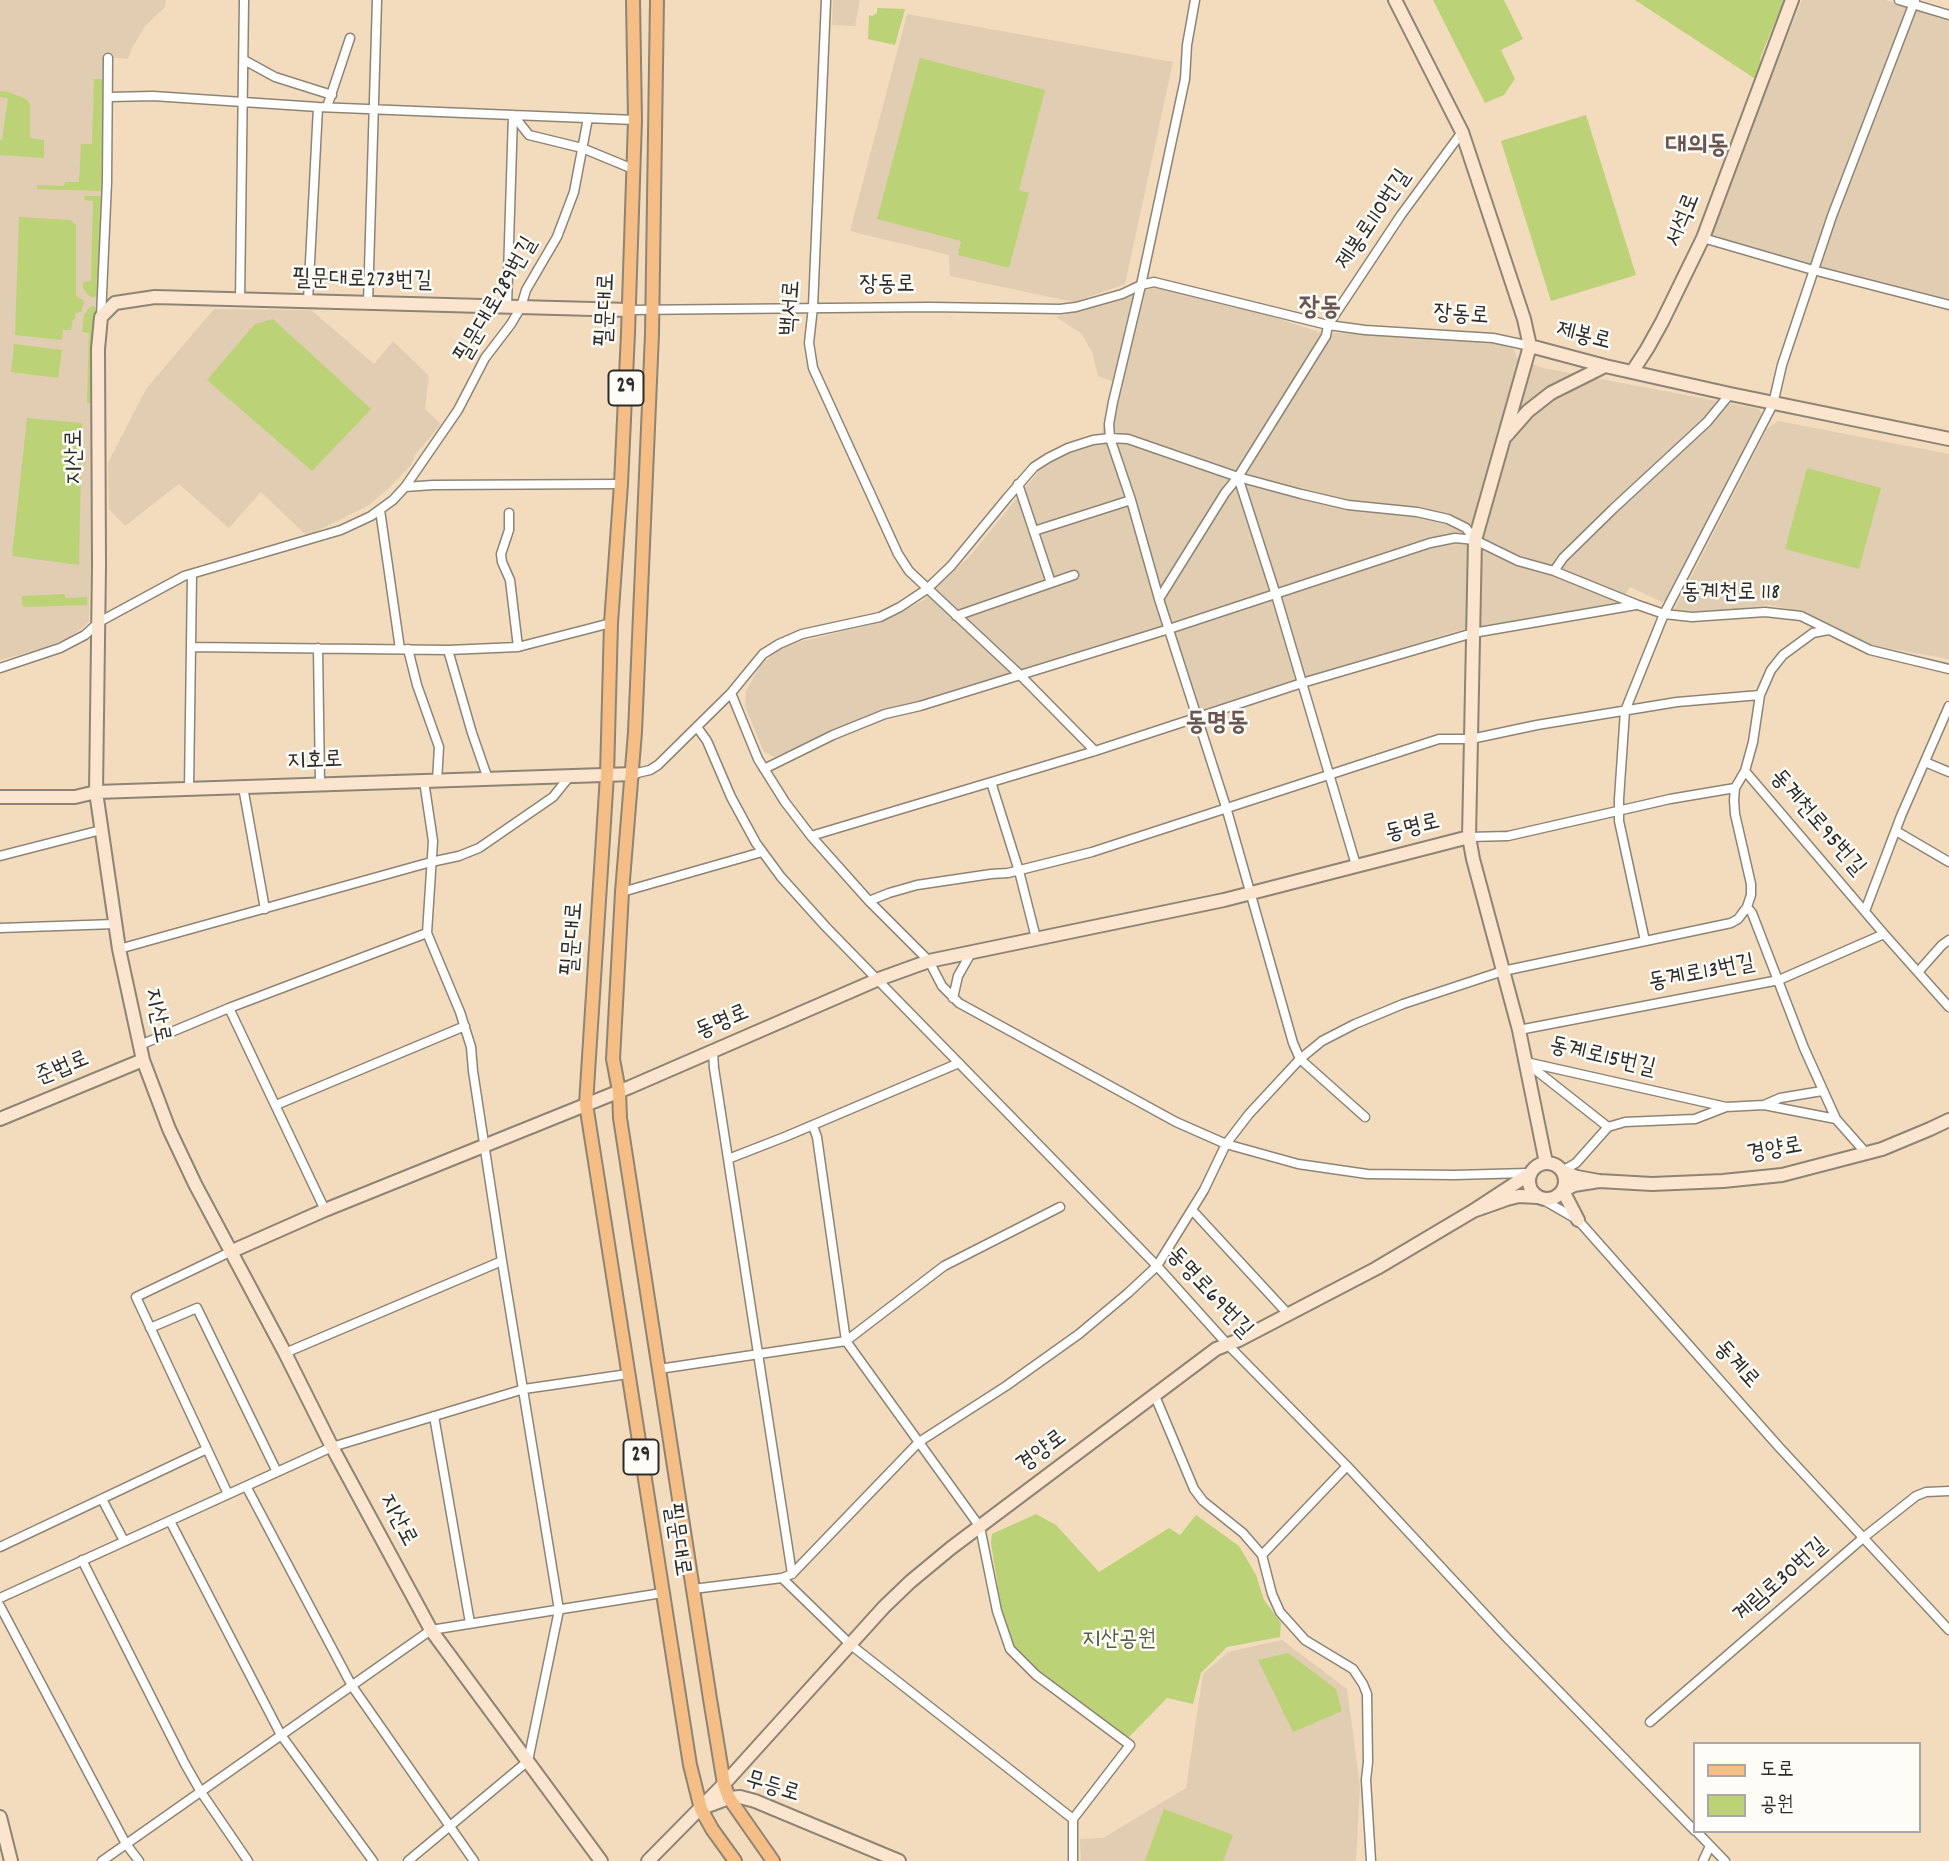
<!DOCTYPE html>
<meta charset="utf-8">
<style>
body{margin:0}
#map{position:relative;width:1949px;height:1861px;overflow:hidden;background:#f2dcbd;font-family:Dekko,"Poor Story",sans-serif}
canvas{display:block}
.legend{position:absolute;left:1693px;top:1742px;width:228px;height:91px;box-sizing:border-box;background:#fdfcf7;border:2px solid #a9a8a5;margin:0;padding:9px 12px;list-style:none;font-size:21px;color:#2b2b2b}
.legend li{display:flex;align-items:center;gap:14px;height:35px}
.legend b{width:35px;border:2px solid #a9a8a5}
</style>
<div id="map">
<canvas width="1949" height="1861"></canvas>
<ul class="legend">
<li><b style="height:9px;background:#f6be87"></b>도로</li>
<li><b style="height:19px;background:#bcd276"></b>공원</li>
</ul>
</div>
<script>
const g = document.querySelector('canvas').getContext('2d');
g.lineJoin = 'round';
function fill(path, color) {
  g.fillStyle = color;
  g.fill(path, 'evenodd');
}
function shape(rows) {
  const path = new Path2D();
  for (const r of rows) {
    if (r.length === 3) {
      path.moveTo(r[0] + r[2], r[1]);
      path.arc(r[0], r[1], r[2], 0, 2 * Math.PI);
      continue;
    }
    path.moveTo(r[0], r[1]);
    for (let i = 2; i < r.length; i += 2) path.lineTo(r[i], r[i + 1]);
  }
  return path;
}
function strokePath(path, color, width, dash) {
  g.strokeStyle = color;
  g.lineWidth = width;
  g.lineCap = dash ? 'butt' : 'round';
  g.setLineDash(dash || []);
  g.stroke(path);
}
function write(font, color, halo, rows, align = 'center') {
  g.font = font + ' Dekko,"Poor Story",sans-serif';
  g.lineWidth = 5;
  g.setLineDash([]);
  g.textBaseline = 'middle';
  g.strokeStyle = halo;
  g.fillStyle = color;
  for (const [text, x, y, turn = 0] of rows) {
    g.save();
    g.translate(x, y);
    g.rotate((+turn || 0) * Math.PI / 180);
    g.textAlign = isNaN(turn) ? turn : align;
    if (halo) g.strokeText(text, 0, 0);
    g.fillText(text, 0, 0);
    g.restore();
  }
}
fill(shape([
 [0,0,166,0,165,7,145,26,132,48,128,59,106,57,89,622,73,635,46,648,0,660],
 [833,0,860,0,855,26,832,25],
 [1802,0,1886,0,1949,21,1949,301,1903,288,1812,267,1708,234],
 [907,14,1173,62,1125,284,1074,302,950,276,949,255,850,231],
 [1155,287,1255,311,1319,332,1491,342,1513,348,1517,358,1543,368,1759,409,1762,415,1666,600,1662,602,1630,587,1620,603,1460,630,1205,710,1200,709,1172,623,1066,655,934,698,879,712,774,757,764,752,745,706,746,691,760,666,780,649,799,642,861,627,890,618,922,601,970,556,1039,471,1057,458,1072,450,1086,445,1099,444,1114,382,1098,376,1092,352,1082,334,1056,317],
 [214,309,311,310,374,364,393,341,429,376,425,409,441,424,415,455,411,465,389,488,369,505,307,536,261,492,229,528,179,484,125,526,109,509,108,463,146,389],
 [1778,421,1949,454,1949,659,1875,646,1805,612,1769,605,1694,614,1674,610,1767,429],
 [1282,1640,1347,1689,1360,1786,1356,1861,1081,1861,1080,1839,1103,1838,1186,1788,1203,1674,1228,1652]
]), '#e1cdb2');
fill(shape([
 [1433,0,1504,0,1523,39,1501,50,1515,79,1504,95,1485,103],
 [1635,0,1784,0,1761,56,1757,80],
 [877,8,905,9,895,45,868,39,869,15,872,16,877,13],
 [920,58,1045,90,1019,190,1029,193,1009,268,958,255,961,241,877,219],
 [94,79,105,79,101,191,37,189,37,185,64,186,65,182,79,182,81,144,92,144],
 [0,91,8,92,26,99,30,104,30,138,44,140,44,158,0,155,0,140,2,140,8,98,0,97],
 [1586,115,1636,275,1551,301,1501,141],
 [84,196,101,196,97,295,93,298,88,295,83,288,83,282,91,281,93,201,85,200],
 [19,217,70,220,76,225,76,296,83,300,84,303,81,312,75,313,75,319,73,319,71,330,63,330,62,340,15,335],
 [94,306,97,310,95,403,87,403,89,333,82,332,84,315,90,307],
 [273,319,371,409,312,471,207,380,255,324],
 [14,344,62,350,58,378,11,372],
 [27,418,82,423,79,565,12,556],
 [1807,468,1881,488,1859,569,1785,549],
 [64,594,66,598,87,597,87,605,24,607,22,604,22,596],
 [1036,1514,1056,1525,1099,1572,1169,1528,1180,1535,1196,1515,1239,1546,1256,1575,1264,1600,1281,1623,1280,1637,1227,1647,1201,1673,1193,1704,1167,1698,1129,1737,1109,1726,1032,1666,1012,1643,1004,1625,991,1543,992,1534],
 [1288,1653,1336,1689,1342,1711,1293,1732,1258,1660],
 [1164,1809,1233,1835,1223,1861,1145,1861]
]), '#bcd276');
const street = shape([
 [826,0,813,307,809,343,813,368,898,554,909,571,1019,674,1095,751],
 [1195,0,1187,45,1185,79,1141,285,1113,402,1109,424,1110,438,1131,500,1159,599,1226,807,1293,1043,1300,1059,1365,1117],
 [1899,0,1949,15],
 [244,60,275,77,332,95],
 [109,97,153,96,318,107,635,120],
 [327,107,350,38],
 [513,115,529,135,582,148,633,169],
 [1703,238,1813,270,1949,305],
 [240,300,244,0],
 [308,301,318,107],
 [368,303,377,0],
 [507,306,513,115],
 [629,310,930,307,1060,309,1076,307,1122,294,1141,285,1154,282,1328,325,1365,330,1493,338,1530,346],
 [101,317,107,182,108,58],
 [1238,477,1276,595,1356,865],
 [1018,484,1051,583],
 [405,487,433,485,621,484],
 [380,510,400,649],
 [509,513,509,530,501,554,502,562,510,580,518,647],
 [1034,531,1131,500],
 [1554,571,1563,558,1613,509,1707,422,1730,394],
 [1159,599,1225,493,1238,477,1326,336,1328,325,1401,215,1462,132],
 [956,616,1074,575],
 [1828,630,1813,633,1783,655,1771,670,1760,695,1753,742,1745,771,1735,788,1734,800,1735,814,1751,884,1751,895,1747,907,1752,913,1804,1048,1836,1119],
 [192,647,448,650,518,647,611,623],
 [318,648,320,784],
 [408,649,417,685,439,747,437,781],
 [448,650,472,733,488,779],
 [0,668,60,648,85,635,99,622,184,576,341,530,371,516,393,500,405,487,458,410,485,358,511,324,521,307,526,290,557,237,574,192,588,118],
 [731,693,758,759,785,802,811,836,869,901,929,961,942,986,959,1003,1176,1122,1226,1144,1298,1164,1367,1174,1454,1175,1528,1173],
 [697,727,707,741,731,797,756,843,781,877,826,927,1157,1266,1228,1345,1347,1466,1507,1638,1695,1831],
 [1925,762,1949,772],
 [764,769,833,735,885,714,920,706,1169,629,1430,543,1455,538,1475,540,1518,561,1554,571,1638,605,1664,614,1692,617,1765,612,1801,616,1870,650,1949,669],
 [1745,771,1884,934,1949,1007],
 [633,774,650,770,658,765,731,693,763,654,779,644,802,634,880,617,900,607,927,589,951,566,1007,498,1034,467,1048,458,1068,448,1093,440,1110,438,1128,439,1238,477,1301,494,1348,505,1417,512,1448,519,1466,528,1475,540],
 [991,782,1019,871,1036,938],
 [243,787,265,909],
 [189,789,192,574],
 [1896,831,1949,862],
 [811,836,1095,751,1302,683,1473,633,1636,605],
 [1469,837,1508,836,1670,799,1735,788],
 [0,856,101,830],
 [622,892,762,852],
 [869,901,889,893,917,885,991,874,1008,873,1092,852,1439,739,1471,739,1537,725,1677,702,1760,695],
 [1865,911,1901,816,1949,706],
 [0,928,115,924],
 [1645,941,1619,821,1619,799,1625,711,1664,614,1773,404,1782,365,1832,216,1915,0],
 [119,949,431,862,459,856,479,848,553,797,570,776],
 [1918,972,1942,945,1949,940],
 [953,998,958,976,971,953],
 [229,1008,325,1210],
 [1519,1030,1779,980,1884,934],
 [140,1045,229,1008,427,933],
 [713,1052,714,1068,792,1574],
 [1526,1062,1726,1107,1764,1105,1780,1098,1822,1091],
 [1528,1064,1608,1127],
 [276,1105,465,1026],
 [1764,1105,1836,1119,1866,1153],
 [813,1126,817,1137,846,1341,980,1527,997,1611,1010,1649,1036,1675,1130,1745,1073,1819],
 [1608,1127,1625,1122,1695,1119,1726,1107],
 [728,1159,787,1136,959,1063],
 [1562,1171,1576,1163,1608,1127],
 [1540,1198,1578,1220,1779,1447,1949,1630],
 [1192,1210,1288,1314],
 [150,1328,197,1308,277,1472],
 [285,1353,502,1261],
 [659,1369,846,1341,944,1266,1060,1207],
 [1155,1396,1194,1489,1203,1501,1243,1533,1262,1555,1272,1594,1280,1612,1305,1640,1353,1669,1363,1684,1367,1694,1368,1762,1366,1780,1371,1861],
 [434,1416,470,1623],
 [246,1486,352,1686,474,1861],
 [228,1494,136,1297,230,1252],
 [102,1499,124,1541],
 [170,1521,281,1735,373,1861],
 [0,1547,207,1449],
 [1262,1555,1347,1466],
 [82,1560,185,1764,201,1792,248,1861],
 [782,1578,851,1645,1073,1819],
 [693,1589,782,1578,792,1574,919,1442,1006,1386,1079,1334,1128,1293,1157,1266,1204,1190,1226,1144,1249,1114,1300,1059,1322,1041,1355,1024,1403,1004,1503,971,1731,923,1738,919,1747,907],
 [0,1598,332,1447,524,1389,628,1374],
 [0,1606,126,1844,139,1861],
 [1650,1722,1863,1538,1916,1496,1926,1492,1949,1491],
 [1073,1819,1073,1861],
 [1696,1831,1725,1861],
 [102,1861,431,1630,662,1593],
 [408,1861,528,1761,559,1610,502,1261,473,1071,471,1047,460,1012,427,933,433,841,424,781],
 [1703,1861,1710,1846]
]);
const secondary = shape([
 [1395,0,1462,132,1524,319,1530,346,1475,540,1469,837,1473,859,1519,1030,1546,1163],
 [1530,346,1605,366,1730,394,1949,439],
 [1632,372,1647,349,1662,322,1703,238,1792,0],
 [1506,436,1528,411,1551,393,1605,366],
 [0,797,75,797,96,792,633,774],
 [0,1119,143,1060],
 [1547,1181,18],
 [1562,1171,1577,1177,1599,1181,1574,1185,1563,1191,1578,1220],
 [1531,1173,1473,1211,1507,1199,1519,1196,1538,1197],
 [1599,1181,1652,1184,1723,1181,1782,1175,1882,1149,1930,1129,1949,1120],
 [230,1252,325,1210,630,1087,879,979,929,961,1224,900,1469,837],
 [705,1807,729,1798,740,1797,755,1801,899,1861],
 [0,1817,11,1861],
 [601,1861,431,1630,332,1447,285,1353,195,1184,169,1129,143,1060,119,949,96,792,99,565,98,349,101,317,115,303,155,297,629,310],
 [648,1861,724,1784,884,1607,910,1582,951,1548,1216,1349,1239,1340,1377,1268,1473,1211]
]);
const primary = shape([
 [633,0,635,120,628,333,621,484,611,623,607,775,586,1104,690,1765,701,1809,712,1829,735,1861],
 [657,0,652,334,635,732,622,892,613,1059,619,1091,620,1118,710,1699,724,1784,729,1798,773,1861]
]);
strokePath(street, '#8e8474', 11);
strokePath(secondary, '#8e8474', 16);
strokePath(primary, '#8e8474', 16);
strokePath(street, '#fff', 8);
strokePath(secondary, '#fbe5cf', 12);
strokePath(primary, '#f6be87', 12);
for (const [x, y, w] of [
 [626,388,35],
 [641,1457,35]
]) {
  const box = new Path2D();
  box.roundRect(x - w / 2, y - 17.5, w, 35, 5);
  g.fillStyle = '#fdfcf7';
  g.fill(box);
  strokePath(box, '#2b2b2b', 2);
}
write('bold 21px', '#2b2b2b', null, [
 ["29",626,388],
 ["29",641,1457]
]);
write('23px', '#2b2b2b', '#fdfcf7', [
 ["제봉로110번길",1375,221,-56],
 ["서석로",1685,221,-68],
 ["필문대로273번길",362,282,1],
 ["장동로",887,287],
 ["필문대로289번길",498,301,-60],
 ["백서로",793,308,-86],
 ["필문대로",608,310,-88],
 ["장동로",1461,317,4],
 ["제봉로",1583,338,14],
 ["지산로",77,457,-90],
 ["동계천로 118",1731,595],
 ["지호로",315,763,-2],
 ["동계천로95번길",1816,824,49],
 ["동명로",1413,830,-14],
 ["필문대로",575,939,-86],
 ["동계로13번길",1702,975,-11],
 ["지산로",155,1016,78],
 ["동명로",723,1024,-23],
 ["동계로15번길",1602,1059,13],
 ["준법로",63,1070,-22],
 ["경양로",1775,1152,-10],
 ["동명로69번길",1208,1294,47],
 ["동계로",1735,1366,48],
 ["경양로",1043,1453,-37],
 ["지산로",396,1521,62],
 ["필문대로",675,1540,81],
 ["계림로30번길",1782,1582,-41],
 ["무등로",772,1789,17]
]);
write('23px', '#565d42', '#fdfcf7', [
 ["지산공원",1119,1642]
]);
write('bold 26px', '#695651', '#fdfcf7', [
 ["대의동",1697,148],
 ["장동",1320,310],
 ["동명동",1217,725]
]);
</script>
